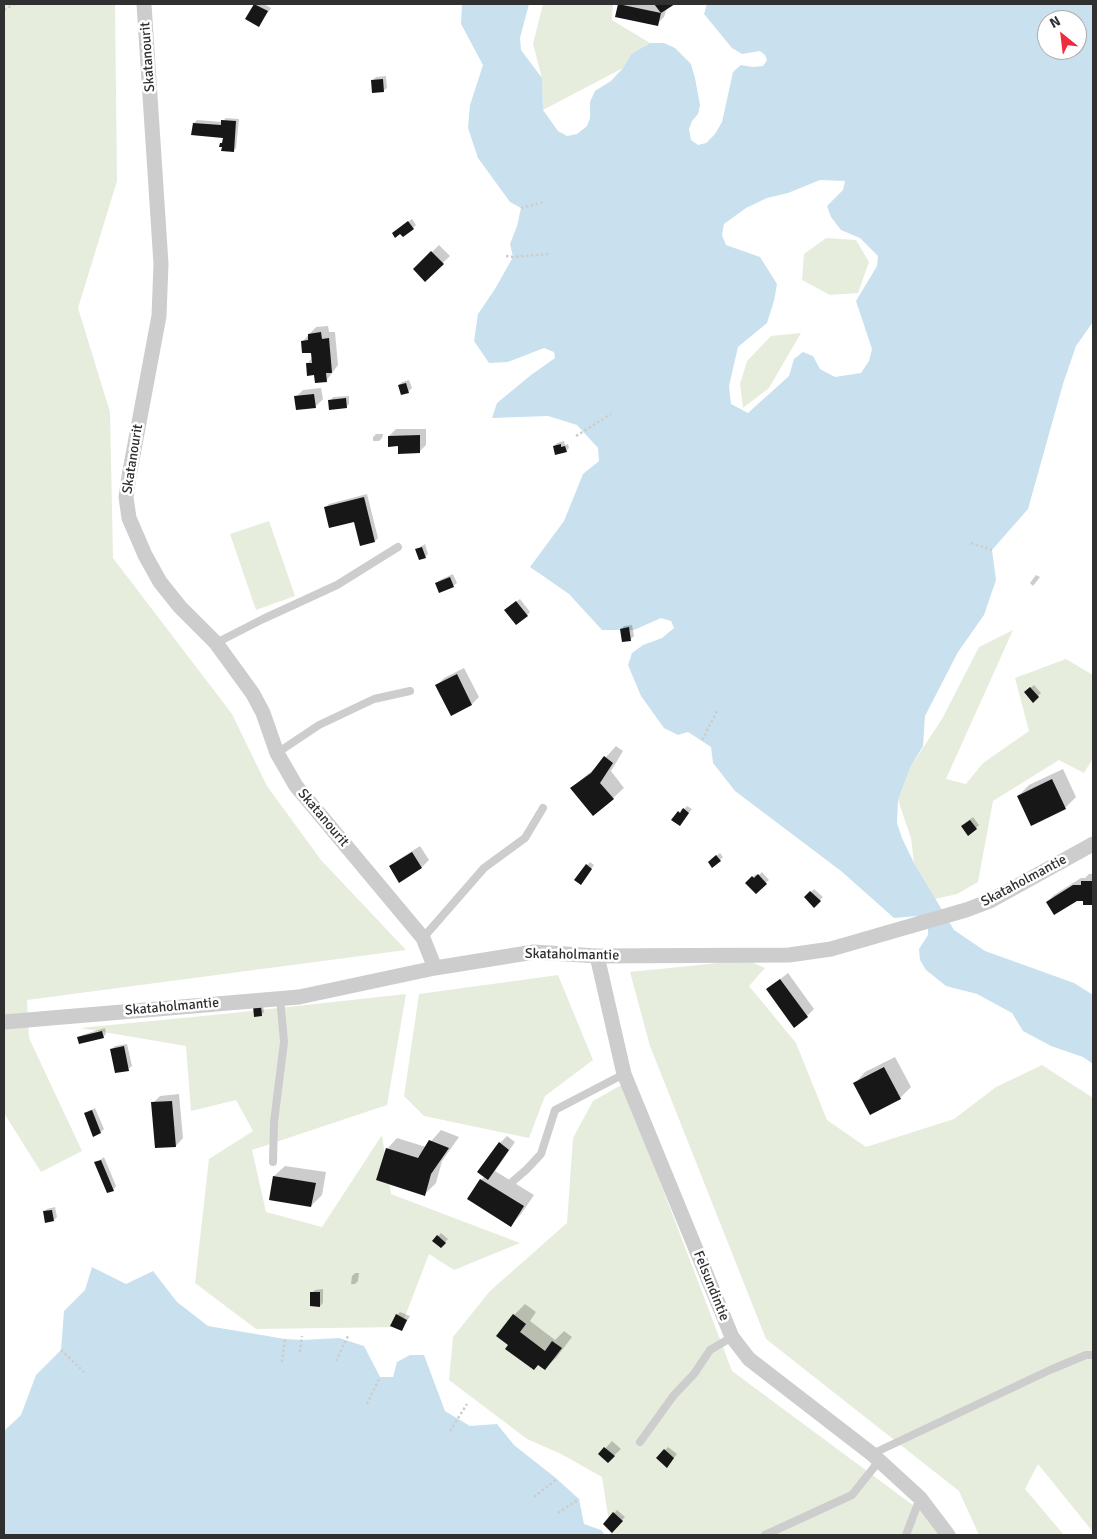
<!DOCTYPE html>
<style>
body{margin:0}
#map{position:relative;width:1097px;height:1539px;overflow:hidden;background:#fff;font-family:Signika,sans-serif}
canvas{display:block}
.frame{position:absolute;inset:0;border:5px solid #303030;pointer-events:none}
.north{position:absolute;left:1037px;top:10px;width:50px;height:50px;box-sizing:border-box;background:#fff;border:1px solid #acacac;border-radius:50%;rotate:331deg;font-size:14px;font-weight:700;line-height:20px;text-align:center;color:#303030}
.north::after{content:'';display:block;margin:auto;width:18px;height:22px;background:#ed2c40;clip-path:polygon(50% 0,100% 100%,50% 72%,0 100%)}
</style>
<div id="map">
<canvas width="1097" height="1539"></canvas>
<div class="frame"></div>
<div class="north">N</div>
</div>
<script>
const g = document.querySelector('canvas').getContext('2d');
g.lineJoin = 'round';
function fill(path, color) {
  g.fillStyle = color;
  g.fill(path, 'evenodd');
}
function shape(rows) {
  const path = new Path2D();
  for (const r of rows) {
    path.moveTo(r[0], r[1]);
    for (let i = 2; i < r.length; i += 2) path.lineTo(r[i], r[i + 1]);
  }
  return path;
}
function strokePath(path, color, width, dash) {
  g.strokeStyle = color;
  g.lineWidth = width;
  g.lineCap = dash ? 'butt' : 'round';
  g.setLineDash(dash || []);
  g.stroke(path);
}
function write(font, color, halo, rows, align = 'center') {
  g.font = font + ' Signika,sans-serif';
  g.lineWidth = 5;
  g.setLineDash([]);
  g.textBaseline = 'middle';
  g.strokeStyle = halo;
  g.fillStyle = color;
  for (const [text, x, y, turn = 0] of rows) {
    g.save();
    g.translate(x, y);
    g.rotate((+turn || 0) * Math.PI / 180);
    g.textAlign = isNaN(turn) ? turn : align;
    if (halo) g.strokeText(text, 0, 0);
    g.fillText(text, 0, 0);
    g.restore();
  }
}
fill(shape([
 [4,4,115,4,117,181,78,308,110,412,113,558,232,714,267,786,321,860,406,950,27,1000,29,1038,82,1151,41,1172,4,1113],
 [543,4,613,4,612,20,650,43,631,54,623,68,543,110,542,78,533,44],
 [826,238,856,240,869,262,858,293,830,295,802,280,804,254],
 [801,333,769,388,743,408,740,384,747,361,771,336],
 [269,521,295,596,256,610,230,534],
 [1013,630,946,779,966,784,983,763,1029,731,1015,678,1066,659,1093,675,1093,758,1084,773,1059,760,993,801,978,882,957,894,935,899,914,863,911,838,898,800,911,766,942,719,979,647],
 [747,960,765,968,749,986,796,1043,827,1120,866,1147,954,1119,996,1087,1042,1065,1093,1098,1093,1532,1038,1464,1025,1489,1064,1535,979,1535,959,1491,766,1339,650,1046,630,972],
 [558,975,593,1060,545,1096,529,1138,424,1116,404,1096,419,994],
 [406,994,387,1105,252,1150,266,1212,322,1227,382,1135,391,1194,520,1243,454,1270,429,1254,401,1327,256,1329,195,1283,209,1159,253,1131,236,1100,191,1111,186,1046,80,1028,233,1013],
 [623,1084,732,1371,933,1520,941,1535,611,1535,602,1477,561,1454,527,1439,449,1380,453,1337,490,1291,567,1223,573,1138,593,1101]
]), '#e6eddd');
fill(shape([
 [462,4,529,4,520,38,521,50,542,78,543,110,558,131,567,136,577,134,587,126,590,118,590,102,595,91,611,81,623,68,631,54,650,43,664,43,675,48,691,64,695,78,700,105,698,114,692,121,689,129,691,140,698,145,706,143,715,134,722,122,733,72,741,65,753,67,763,66,767,60,765,55,760,51,742,54,732,48,704,14,707,4,1093,4,1093,322,1076,346,1063,384,1028,509,992,550,996,580,984,615,958,652,925,716,923,746,911,766,898,800,897,823,902,838,914,863,954,930,985,951,1074,983,1093,995,1093,1064,1083,1057,1051,1046,1023,1031,1012,1013,977,994,946,986,926,970,920,960,919,949,928,935,928,924,916,916,894,918,841,871,735,791,713,763,711,747,688,732,678,735,664,728,641,696,628,665,632,653,643,645,662,638,674,628,671,621,661,618,634,630,602,630,569,594,530,567,564,521,583,474,599,461,598,448,577,425,548,416,492,418,497,403,531,375,555,358,554,352,544,348,508,362,489,363,474,341,478,314,495,289,513,257,510,244,517,226,521,208,510,202,478,158,468,128,470,105,483,65,461,24],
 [1047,20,1077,20,1077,50,1047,50],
 [820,180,845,181,843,190,827,206,831,217,841,230,860,238,878,256,877,266,856,301,872,349,869,361,861,373,835,377,820,369,813,356,803,352,794,359,789,376,748,413,731,404,729,386,738,347,767,323,774,301,777,284,760,257,726,245,722,235,724,224,746,208,767,198,788,193],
 [92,1267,126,1284,153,1271,177,1302,208,1326,285,1339,302,1340,339,1338,364,1346,380,1377,393,1377,397,1362,410,1355,424,1355,445,1411,470,1426,497,1424,514,1445,557,1479,579,1499,584,1524,601,1530,605,1535,4,1535,4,1431,21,1415,36,1375,61,1350,64,1311,85,1290]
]), '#c9e1ee');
fill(shape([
 [255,4,264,4,271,8,259,25,247,18],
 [618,4,673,4,667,8,664,17,657,24],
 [386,76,387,88,383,91,373,80,376,77],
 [226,118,239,119,236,148,233,151,221,144,224,141,224,137,194,123,197,120,222,122],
 [412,219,416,225,413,228,393,233],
 [439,245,450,256,425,280,415,269],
 [328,326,329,332,335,332,338,365,326,381,315,374,307,364,312,358,312,351,302,342,316,327],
 [409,380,412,388,408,392,399,385,402,382],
 [321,388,323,399,316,406,296,397,303,390],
 [349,396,349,404,346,407,330,401,333,397],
 [396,429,426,429,426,445,419,452,399,445,389,436],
 [376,434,383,434,382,438,379,441,373,441,373,437],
 [564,441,565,445,568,444,569,448,566,451,554,446,557,443],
 [367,494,378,538,375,541,361,544,355,520,326,507,329,504],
 [425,544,428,554,425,557,417,549],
 [453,574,457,583,453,586,436,583,440,580],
 [1036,575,1040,577,1033,586,1030,583],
 [520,599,530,612,527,615,509,607],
 [632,625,634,636,631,639,623,641,621,629,624,626],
 [464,668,479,697,472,704,437,685,444,678],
 [1034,685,1041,693,1033,701,1025,692],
 [616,746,623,751,611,771,624,788,613,798,572,788,583,778,597,767],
 [1063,769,1076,797,1065,808,1032,824,1018,796,1029,785],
 [687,806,692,809,683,821,673,820,682,809,683,810],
 [973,817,979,825,976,828,965,823],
 [420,846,429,860,422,867,400,881,391,867,398,860],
 [720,853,723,857,720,860,712,859],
 [590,862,594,865,584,880,587,865],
 [762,872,769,880,756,892,747,883,756,874,758,876],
 [1089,874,1093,874,1093,904,1085,904,1085,900,1047,902,1054,895,1081,878,1085,878],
 [814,889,823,897,814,906,806,897],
 [788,973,814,1009,807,1016,768,989],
 [263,1003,264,1012,261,1015,255,1016],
 [105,1028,106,1034,103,1037,79,1038,82,1035],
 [127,1044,132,1066,128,1069,112,1049,115,1046],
 [895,1057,911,1087,900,1098,855,1083,865,1072],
 [179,1094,183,1138,176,1146,153,1103,160,1096],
 [95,1108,104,1129,101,1132,85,1113],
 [441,1130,459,1137,442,1161,436,1183,425,1194,387,1149,397,1138,426,1147],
 [507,1136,515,1142,495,1171,534,1195,521,1214,511,1225,481,1180,485,1176,500,1143],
 [104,1157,116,1186,113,1190,96,1163],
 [285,1166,326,1172,322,1195,311,1206,274,1176],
 [55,1207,57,1217,54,1220,46,1221,44,1212,47,1209],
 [441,1233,448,1239,441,1247,434,1240],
 [355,1273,359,1273,358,1281,355,1284,351,1284,352,1276],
 [323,1289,323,1303,320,1306,312,1293,315,1290],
 [525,1304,536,1312,530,1321,555,1340,564,1331,572,1337,556,1358,545,1368,498,1336,514,1315],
 [400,1312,410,1316,402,1330,397,1315],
 [612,1441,621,1449,608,1461,600,1454],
 [668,1447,677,1454,670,1463,665,1450],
 [617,1510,625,1517,612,1531,604,1524]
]), '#0003');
fill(shape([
 [254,4,268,11,259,27,245,19],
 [618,4,661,13,658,26,615,17],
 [654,4,675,4,661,13],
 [383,79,384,92,372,93,371,80],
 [221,120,236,121,234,152,221,151,222,147,219,147,220,143,222,143,223,138,191,135,193,123,221,125],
 [408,221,414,229,403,237,400,234,395,238,392,233],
 [431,251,444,264,425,282,413,269],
 [321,332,322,339,329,338,332,373,326,373,327,382,315,383,314,375,307,376,306,363,312,363,311,353,302,353,301,341,308,340,308,334],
 [406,383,409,393,401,395,398,385],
 [314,394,316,408,296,410,294,396],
 [346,398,347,408,329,410,328,400],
 [420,435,420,453,398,454,398,446,388,447,388,436],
 [561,444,561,447,565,446,567,452,555,455,553,446],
 [364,497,375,542,360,546,354,522,329,528,324,507],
 [422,547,426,558,419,560,415,549],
 [450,577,454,587,439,593,435,583],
 [516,601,528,616,516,625,504,610],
 [629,627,631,641,622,642,620,629],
 [457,674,472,705,451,716,435,685],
 [1030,687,1039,697,1033,703,1024,692],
 [604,756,613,763,600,783,614,799,593,816,570,788,591,773],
 [1052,779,1066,809,1031,826,1017,796],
 [683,808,689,813,680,826,671,820,678,811,680,813],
 [970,820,977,829,968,836,961,826],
 [412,852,422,868,399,883,389,866],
 [716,855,721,861,712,868,708,862],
 [586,864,592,869,581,885,574,880],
 [758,874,767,884,756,894,745,883,752,876,754,878],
 [1081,881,1093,881,1093,905,1083,905,1083,901,1077,901,1054,915,1046,902,1073,885,1081,885],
 [810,891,821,901,814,908,804,897],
 [780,979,808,1017,794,1028,766,989],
 [261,1005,262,1016,254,1017,253,1006],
 [102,1031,104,1038,79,1044,77,1037],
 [124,1046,129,1071,115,1073,110,1049],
 [884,1067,901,1099,870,1115,853,1083],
 [172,1101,176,1147,155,1148,151,1102],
 [92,1110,101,1133,93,1137,84,1113],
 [429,1140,449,1148,431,1174,425,1196,376,1180,386,1148,418,1158],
 [499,1142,509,1150,488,1180,477,1172],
 [101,1160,114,1191,107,1193,94,1162],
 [273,1176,316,1183,311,1207,269,1200],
 [480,1179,524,1206,511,1227,467,1199],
 [52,1210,54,1221,45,1223,43,1211],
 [437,1235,446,1243,441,1248,432,1241],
 [310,1292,320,1292,320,1307,310,1306],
 [396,1314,407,1320,402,1331,390,1326],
 [513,1314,526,1324,520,1332,545,1351,552,1341,562,1348,545,1370,538,1365,534,1370,505,1349,508,1345,496,1336],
 [604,1447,615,1456,608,1463,598,1454],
 [664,1449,674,1458,667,1468,656,1458],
 [613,1512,623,1521,612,1533,603,1524]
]), '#171717');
strokePath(shape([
 [4,10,14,4],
 [521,208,545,202],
 [506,256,513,257,550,254],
 [576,436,611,414],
 [971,543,992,550],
 [702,740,717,711],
 [61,1350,84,1372],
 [300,1352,302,1336],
 [336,1361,348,1336],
 [282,1362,285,1339],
 [367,1404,380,1377],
 [450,1431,467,1404],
 [534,1497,557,1479],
 [558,1513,579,1499]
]), '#cdcdcd', 2.5, [2.5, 2.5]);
strokePath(shape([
 [216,643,263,619,337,585,398,547],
 [277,753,319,725,374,699,410,691],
 [423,938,484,868,525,838,543,808],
 [273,1162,274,1122,284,1042,280,998],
 [511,1183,527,1169,541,1154,555,1110,624,1074],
 [640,1442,674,1395,694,1374,710,1350,732,1337],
 [872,1454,1050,1370,1086,1355,1093,1355],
 [765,1535,852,1495,879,1461],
 [906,1535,920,1498]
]), '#cdcdcd', 8);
strokePath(shape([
 [144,4,161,264,159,316,129,476,126,497,129,518,145,555,160,582,180,607,216,643,253,694,263,713,277,753,296,786,423,938,435,968],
 [597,956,624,1074,732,1337,749,1359,872,1454,920,1498,948,1535],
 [4,1022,299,997,435,968,534,952,597,956,789,955,831,949,966,910,990,901,1093,844]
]), '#cdcdcd', 15);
write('14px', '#303030', '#fff', [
 ["Skatanourit",148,57,-94],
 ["Skatanourit",133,459,-81],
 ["Skatanourit",323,818,50],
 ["Skataholmantie",1024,881,-28],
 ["Skataholmantie",572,955,1],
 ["Skataholmantie",172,1007,-5],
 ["Felsundintie",711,1286,68]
]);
</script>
